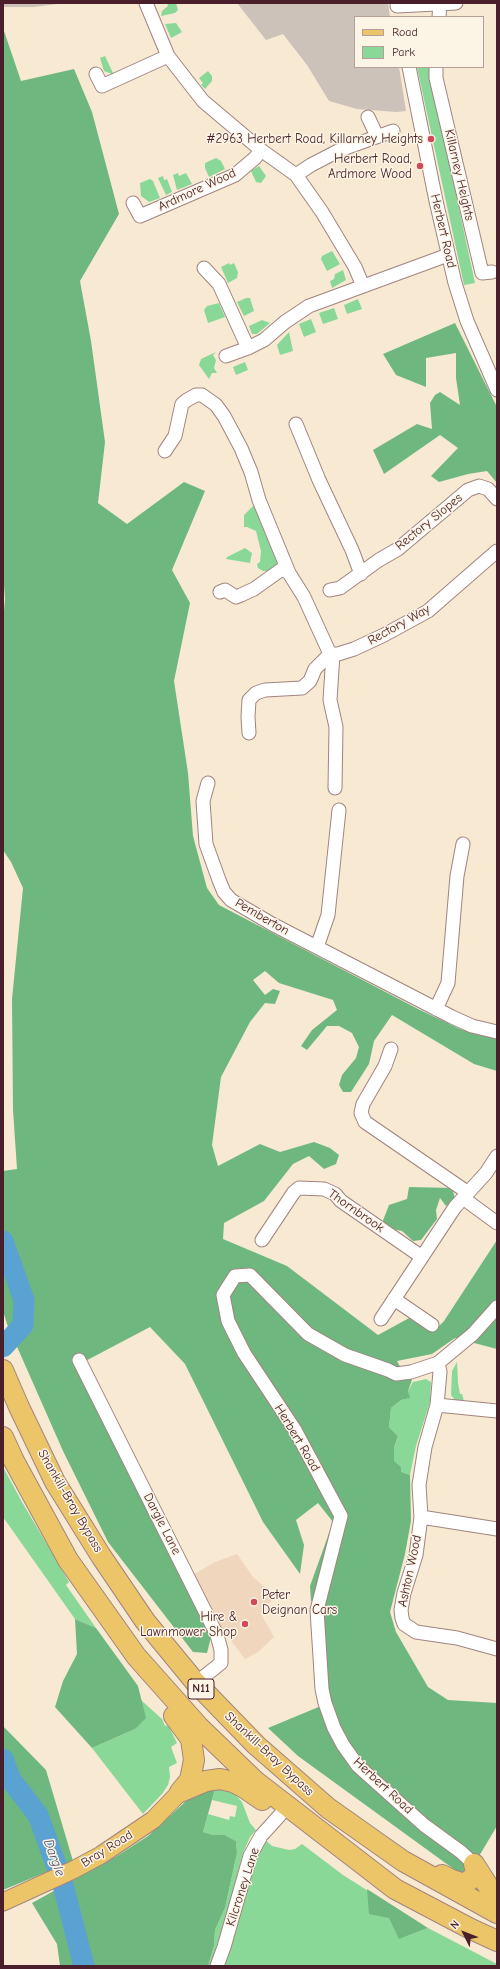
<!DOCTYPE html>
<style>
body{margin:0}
#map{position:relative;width:500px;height:1969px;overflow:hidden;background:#f8e9d3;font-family:"Comic Neue",sans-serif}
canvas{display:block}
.frame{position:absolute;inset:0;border:4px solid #4a1f2b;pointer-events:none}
.legend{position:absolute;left:354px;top:16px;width:130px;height:52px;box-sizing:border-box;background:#fcf5e5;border:1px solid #b59f9b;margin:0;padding:5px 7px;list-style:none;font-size:12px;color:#4a1f2b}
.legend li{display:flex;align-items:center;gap:8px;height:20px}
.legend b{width:20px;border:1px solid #b59f9b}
.north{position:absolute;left:444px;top:1913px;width:40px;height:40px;-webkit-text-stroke:3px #fcf5e5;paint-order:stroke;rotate:312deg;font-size:11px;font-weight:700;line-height:16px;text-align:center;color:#4a1f2b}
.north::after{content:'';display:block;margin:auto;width:14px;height:18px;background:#4a1f2b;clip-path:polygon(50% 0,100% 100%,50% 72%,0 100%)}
</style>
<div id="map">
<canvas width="500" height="1969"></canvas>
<div class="frame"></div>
<ul class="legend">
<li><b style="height:5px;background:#edc569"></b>Road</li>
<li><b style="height:11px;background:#89d897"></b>Park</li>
</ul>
<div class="north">N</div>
</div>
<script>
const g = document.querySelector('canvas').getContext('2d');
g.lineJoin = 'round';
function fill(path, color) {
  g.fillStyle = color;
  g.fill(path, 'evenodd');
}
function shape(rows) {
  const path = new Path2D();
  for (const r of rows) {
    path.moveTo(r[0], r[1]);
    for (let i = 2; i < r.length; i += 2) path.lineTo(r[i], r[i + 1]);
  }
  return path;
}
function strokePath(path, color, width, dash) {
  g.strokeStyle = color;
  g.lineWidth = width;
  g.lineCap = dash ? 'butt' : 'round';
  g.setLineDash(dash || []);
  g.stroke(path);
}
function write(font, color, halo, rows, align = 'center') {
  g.font = font + ' "Comic Neue",sans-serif';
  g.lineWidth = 3;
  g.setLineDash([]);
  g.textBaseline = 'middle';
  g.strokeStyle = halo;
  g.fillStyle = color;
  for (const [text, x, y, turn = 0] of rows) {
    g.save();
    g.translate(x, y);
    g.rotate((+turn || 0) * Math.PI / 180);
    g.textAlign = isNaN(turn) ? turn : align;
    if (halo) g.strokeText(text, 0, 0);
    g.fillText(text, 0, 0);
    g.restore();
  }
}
fill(shape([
 [237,1554,253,1577,275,1596,261,1614,274,1637,258,1652,245,1659,212,1616,191,1576,215,1562]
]), '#efd6bc');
fill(shape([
 [3,3,65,3,34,7,3,7],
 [237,3,388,3,390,17,355,17,355,67,399,67,406,111,396,112,357,109,329,101,307,65,283,34,266,40]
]), '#cdc2b9');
fill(shape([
 [167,3,176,3,178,10,175,13,161,16,162,11,168,6],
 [176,23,182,32,171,38,165,24],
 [105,56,113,73,112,74,104,71,100,58],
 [417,67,431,67,430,73,475,283,464,285],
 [208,71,212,76,212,81,205,89,201,85,203,83,199,78],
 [216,158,221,161,225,169,209,177,205,168,205,163],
 [259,166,266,176,261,183,256,182,251,171],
 [178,173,179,176,186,173,192,184,177,190,173,175],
 [163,176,164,180,167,179,172,192,166,195,158,178],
 [150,179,153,181,160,198,149,202,141,196,140,183],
 [332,251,340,264,327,271,321,259,322,256],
 [229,263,230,265,234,263,238,272,237,278,228,283,221,267],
 [343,270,346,280,332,288,330,281,334,279,335,274],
 [246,298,250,298,254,311,244,316,237,302],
 [358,299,362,309,347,314,344,305],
 [219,303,225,317,208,323,204,310,207,306],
 [334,308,338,319,323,324,319,313],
 [311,319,316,332,304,337,299,324],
 [262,320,270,323,257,334,252,334,249,326],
 [289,332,293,351,280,355,277,345],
 [216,352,213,355,216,360,214,368,217,373,212,373,209,379,199,365,201,359],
 [245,362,248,370,236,375,233,367],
 [256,503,281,563,271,571,263,571,258,568,257,564,260,562,261,551,256,531,247,527,244,527,244,515],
 [245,548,252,553,250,563,226,559,227,557],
 [457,1362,458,1383,460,1394,462,1394,464,1401,455,1400,451,1395,452,1371],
 [426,1379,431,1382,430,1402,416,1446,410,1475,400,1472,401,1467,394,1462,394,1447,398,1436,389,1427,391,1408,401,1400,409,1398,408,1391,413,1382],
 [3,1467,22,1502,69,1582,66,1585,96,1628,75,1619,3,1517],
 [141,1700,162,1719,165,1726,168,1725,177,1743,171,1747,177,1763,169,1767,170,1777,168,1785,162,1794,143,1814,92,1748,135,1729,144,1716],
 [215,1789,234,1793,242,1802,250,1823,256,1830,250,1837,243,1853,213,1966,208,1966,214,1946,215,1930,225,1908,237,1853,236,1841,225,1835,213,1835,203,1832,208,1814,229,1820,230,1816,235,1817,237,1806,212,1800],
 [264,1839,272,1846,289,1850,295,1849,302,1844,343,1875,384,1901,401,1938,428,1928,497,1964,497,1966,220,1966,255,1857]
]), '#89d897');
fill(shape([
 [3,28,21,81,74,69,92,112,119,214,80,281,91,341,105,442,98,503,127,524,184,482,205,491,172,570,190,603,174,681,188,773,193,836,207,888,219,905,420,1010,460,1029,497,1038,497,1071,474,1064,392,1015,374,1041,369,1064,351,1092,343,1092,339,1085,342,1075,356,1058,359,1047,352,1033,339,1026,327,1026,307,1050,301,1046,312,1030,337,1010,333,1000,279,983,265,971,253,980,265,995,273,989,280,991,275,1004,265,1003,250,1022,221,1077,212,1145,218,1166,260,1144,280,1152,314,1142,330,1148,339,1155,336,1164,324,1169,309,1156,293,1164,264,1201,224,1223,223,1239,287,1266,378,1335,411,1317,434,1331,444,1321,497,1240,497,1349,455,1338,432,1354,397,1361,404,1374,412,1380,408,1391,410,1398,401,1400,391,1408,389,1427,398,1436,394,1447,394,1461,401,1467,401,1472,410,1475,411,1521,405,1554,390,1612,396,1632,428,1687,448,1700,497,1703,497,1826,466,1878,298,1756,268,1728,321,1706,323,1605,311,1601,310,1586,333,1522,318,1503,296,1520,304,1545,300,1574,263,1522,185,1364,150,1327,76,1366,211,1637,207,1653,193,1652,108,1542,63,1451,7,1324,3,1311,3,1171,17,1169,13,1110,12,999,23,888,11,862,3,850,3,623,5,599,3,570],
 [455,323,497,407,497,483,487,471,468,474,439,482,431,476,458,448,440,435,384,474,373,450,417,424,432,429,430,403,435,395,440,392,460,405,456,378,456,353,426,358,426,387,396,375,383,354],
 [409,1187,452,1188,455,1198,446,1206,440,1198,436,1210,437,1219,421,1240,413,1241,402,1231,392,1229,382,1223,389,1205,407,1199],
 [75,1619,96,1628,138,1686,146,1718,135,1729,92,1748,55,1707,63,1681,77,1654],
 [3,1726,46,1770,73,1861,3,1890],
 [215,1789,203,1832,213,1835,225,1835,236,1841,237,1853,225,1908,215,1930,214,1946,208,1966,60,1966,57,1944,32,1903,117,1856,148,1836,185,1802,200,1792],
 [367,1889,428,1928,399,1939,389,1918,369,1914]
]), '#6eb880');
strokePath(shape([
 [3,1241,24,1300,23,1325,3,1347],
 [3,1759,11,1780,38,1815,62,1881,84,1966]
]), '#5aa2d1', 21);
const minor = shape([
 [146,3,168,56,203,101,261,150,296,175,322,212,355,267,363,286],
 [397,6,456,3],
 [439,17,440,3],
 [409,67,436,201,455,283,467,321,497,390],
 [436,67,436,78,482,273,492,272],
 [96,74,102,86,168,56],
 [368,117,377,136],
 [296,175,311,165,340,150,393,131],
 [133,203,140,216,235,175,255,158,261,150],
 [204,268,219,284,248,348],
 [226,356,248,348,264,340,285,322,309,306,448,255],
 [296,424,319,480,352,550,361,574],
 [165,451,175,436,182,404,187,400,196,395,202,395,216,405,224,416,241,448,251,472,259,500,289,573],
 [330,590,340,588,379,560,398,549,468,490,479,486,488,489,497,499],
 [220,592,225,590,236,597,241,595,254,589,282,569,289,573,304,597,330,654,315,669,310,681,302,688,265,690,256,693,249,700,248,717,249,733],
 [330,654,338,654,354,649,384,635,428,611,497,551],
 [333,654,330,700,336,727,335,788],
 [208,783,203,801,206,844,219,880,224,892,231,900,272,924,452,1017,472,1026,497,1032],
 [317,947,328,915,339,810],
 [436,1009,448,983,457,876,463,844],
 [391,1049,385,1066,363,1104,361,1113,365,1122,467,1192],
 [463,1198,497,1223],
 [262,1240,294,1192,299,1188,324,1189,335,1194,341,1201,422,1257],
 [394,1299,432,1325],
 [381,1319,455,1207,486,1173,497,1156],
 [79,1360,217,1635,221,1650,221,1663,196,1683],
 [438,1363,440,1372,437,1405,425,1447,419,1485,421,1517,416,1555,404,1593,401,1610,402,1618,404,1624,416,1632,457,1638,497,1649],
 [437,1405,497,1411],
 [421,1517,497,1529],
 [474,1864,461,1852,424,1825,358,1766,343,1745,334,1728,325,1703,322,1689,317,1610,341,1516,295,1430,244,1353,228,1321,223,1295,235,1276,250,1275,308,1334,345,1355,388,1370,396,1374,411,1372,438,1363,473,1334,497,1307],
 [217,1966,224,1947,250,1856,261,1836,280,1815]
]);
const major = shape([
 [3,1902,73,1870,101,1855,153,1820,180,1792]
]);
const highway = shape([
 [3,1370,19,1407,55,1482,101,1556,145,1621,196,1683,256,1745,328,1808,403,1861,497,1913],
 [3,1437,14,1461,68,1560,136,1656,199,1727,255,1781,395,1889,471,1929,497,1941],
 [174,1716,191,1739,194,1760,190,1780,180,1792],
 [180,1792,206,1781,220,1779,233,1782,243,1787,262,1800],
 [474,1864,497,1900],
 [442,1875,452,1880,464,1884,474,1877,476,1872,474,1864]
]);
strokePath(minor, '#a1847f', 15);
strokePath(major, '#a1847f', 19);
strokePath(highway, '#a1847f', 22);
strokePath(minor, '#fff', 13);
strokePath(major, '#edc569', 17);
strokePath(highway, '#edc569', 20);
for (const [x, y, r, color] of [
 [431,139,4,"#d1495b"],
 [420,166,4,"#d1495b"],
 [254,1602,4,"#d1495b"],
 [245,1624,4,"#d1495b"]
]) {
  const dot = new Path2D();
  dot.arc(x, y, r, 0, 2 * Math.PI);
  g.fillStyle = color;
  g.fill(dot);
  strokePath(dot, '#fcf5e5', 1.5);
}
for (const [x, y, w] of [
 [201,1689,26]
]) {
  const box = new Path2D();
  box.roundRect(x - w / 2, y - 10, w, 20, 3);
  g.fillStyle = '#fcf5e5';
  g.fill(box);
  strokePath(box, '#4a1f2b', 1);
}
write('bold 12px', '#4a1f2b', null, [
 ["N11",201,1689]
]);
write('13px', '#4a1f2b', '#fcf5e5', [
 ["#2963 Herbert Road, Killarney Heights",423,139],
 ["Herbert Road,",412,159],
 ["Ardmore Wood",412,174],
 ["Peter",262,1595,"left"],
 ["Deignan Cars",262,1610,"left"],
 ["Hire &",237,1617],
 ["Lawnmower Shop",237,1632]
], 'right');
write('13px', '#4a1f2b', '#fcf5e5', [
 ["Killarney Heights",459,175,77],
 ["Ardmore Wood",197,190,-25],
 ["Herbert Road",443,231,77],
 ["Rectory Slopes",429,522,-39],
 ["Rectory Way",399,625,-29],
 ["Pemberton",262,917,30],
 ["Thornbrook",356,1211,35],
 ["Herbert Road",297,1438,59],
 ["Shankill-Bray Bypass",70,1501,60],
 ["Dargle Lane",162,1524,63],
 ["Ashton Wood",410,1571,-78],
 ["Shankill-Bray Bypass",269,1754,43],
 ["Herbert Road",383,1786,43],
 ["Bray Road",107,1849,-32],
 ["Kilcroney Lane",243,1887,-72]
]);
write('italic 14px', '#50536d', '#fcf5e5', [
 ["Dargle",54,1858,70]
]);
</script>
